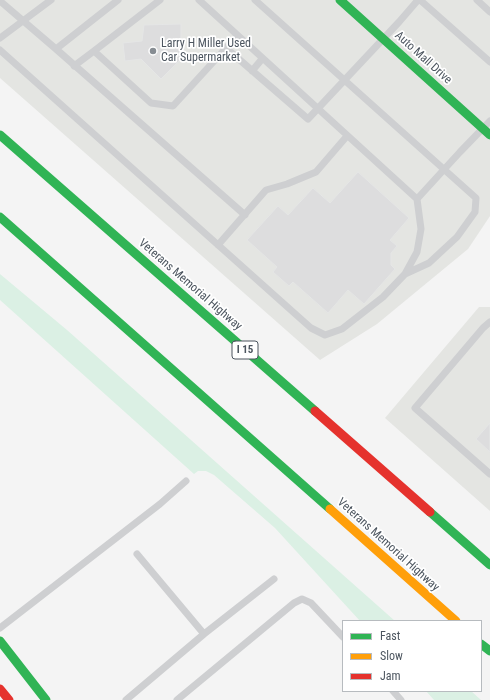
<!DOCTYPE html>
<style>
body{margin:0}
#map{position:relative;width:490px;height:700px;overflow:hidden;background:#f4f4f4;font-family:"Roboto Condensed",sans-serif}
canvas{display:block}
.legend{position:absolute;left:342px;top:620px;width:140px;height:72px;box-sizing:border-box;background:#fff;border:1px solid #b7bbbf;margin:0;padding:5px 7px;list-style:none;font-size:12px;color:#4c555f}
.legend li{display:flex;align-items:center;gap:8px;height:20px}
.legend b{width:20px;border:1px solid #b7bbbf}
</style>
<div id="map">
<canvas width="490" height="700"></canvas>
<ul class="legend">
<li><b style="height:5px;background:#30b455"></b>Fast</li>
<li><b style="height:5px;background:#ff9f0a"></b>Slow</li>
<li><b style="height:5px;background:#e5322d"></b>Jam</li>
</ul>
</div>
<script>
const g = document.querySelector('canvas').getContext('2d');
g.lineJoin = 'round';
function fill(path, color) {
  g.fillStyle = color;
  g.fill(path, 'evenodd');
}
function shape(rows) {
  const path = new Path2D();
  for (const r of rows) {
    path.moveTo(r[0], r[1]);
    for (let i = 2; i < r.length; i += 2) path.lineTo(r[i], r[i + 1]);
  }
  return path;
}
function strokePath(path, color, width, dash) {
  g.strokeStyle = color;
  g.lineWidth = width;
  g.lineCap = dash ? 'butt' : 'round';
  g.setLineDash(dash || []);
  g.stroke(path);
}
function write(font, color, halo, rows, align = 'center') {
  g.font = font + ' "Roboto Condensed",sans-serif';
  g.lineWidth = 3.5;
  g.setLineDash([]);
  g.textBaseline = 'middle';
  g.strokeStyle = halo;
  g.fillStyle = color;
  for (const [text, x, y, turn = 0] of rows) {
    g.save();
    g.translate(x, y);
    g.rotate((+turn || 0) * Math.PI / 180);
    g.textAlign = isNaN(turn) ? turn : align;
    if (halo) g.strokeText(text, 0, 0);
    g.fillText(text, 0, 0);
    g.restore();
  }
}
fill(shape([
 [0,0,490,0,490,216,468,249,377,324,320,360,0,78],
 [479,307,490,307,490,511,385,418]
]), '#e4e5e2');
fill(shape([
 [0,274,67,330,395,621,360,621,275,528,214,475,206,471,198,471,194,474,0,300],
 [426,691,471,691,481,700,434,700]
]), '#dbf0e4');
const building = shape([
 [181,24,181,59,161,79,141,59,125,61,123,43,142,41,144,25,181,24],
 [358,172,409,218,390,240,397,246,391,253,391,265,395,269,364,304,348,290,328,313,293,282,289,286,273,272,277,267,247,240,278,206,288,215,313,188,330,203,358,172],
 [490,423,490,452,476,439,490,423]
]);
fill(building, '#ddddde');
strokePath(building, '#e5e6e6', 1);
strokePath(shape([
 [199,0,417,199,460,152,490,121],
 [255,0,476,198,475,212,457,237,429,263,405,274],
 [420,0,490,62],
 [477,0,490,12],
 [0,1,56,49,118,0],
 [0,38,51,0],
 [226,48,308,119,399,22,418,0],
 [56,49,245,215],
 [0,50,311,328,325,335,342,329,383,297,405,274,417,252,421,229,417,199],
 [94,51,160,0],
 [74,66,94,51,151,103,173,106,237,36],
 [252,71,262,59],
 [218,245,266,190,287,184,316,172,347,136],
 [490,322,483,328,415,408,490,474],
 [137,554,204,634],
 [0,628,160,504,186,481],
 [393,691,401,700],
 [126,700,204,634,274,579],
 [177,700,294,603,302,599,311,603,343,637]
]), '#cecfd1', 7);
strokePath(shape([
 [340,0,490,135],
 [0,135,315,411],
 [0,217,330,509],
 [430,512,490,565],
 [0,641,46,700],
 [481,644,490,651]
]), '#30b455', 9);
strokePath(shape([
 [330,509,456,621]
]), '#ff9f0a', 9);
strokePath(shape([
 [315,411,430,512],
 [0,689,9,700]
]), '#e5322d', 9);
for (const [x, y, r, color] of [
 [153,51,4,"#878d93"]
]) {
  const dot = new Path2D();
  dot.arc(x, y, r, 0, 2 * Math.PI);
  g.fillStyle = color;
  g.fill(dot);
  strokePath(dot, '#fff', 1.5);
}
for (const [x, y, w] of [
 [245,350,26]
]) {
  const box = new Path2D();
  box.roundRect(x - w / 2, y - 9, w, 18, 3);
  g.fillStyle = '#fff';
  g.fill(box);
  strokePath(box, '#4c555f', 1);
}
write('bold 11px', '#4c555f', null, [
 ["I 15",245,350]
]);
write('12px', '#4c555f', '#fff', [
 ["Larry H Miller Used",161,44],
 ["Car Supermarket",161,58]
], 'left');
write('12px', '#4c555f', '#fff', [
 ["Auto Mall Drive",423,58,42],
 ["Veterans Memorial Highway",190,285,41],
 ["Veterans Memorial Highway",388,545,42]
]);
</script>
